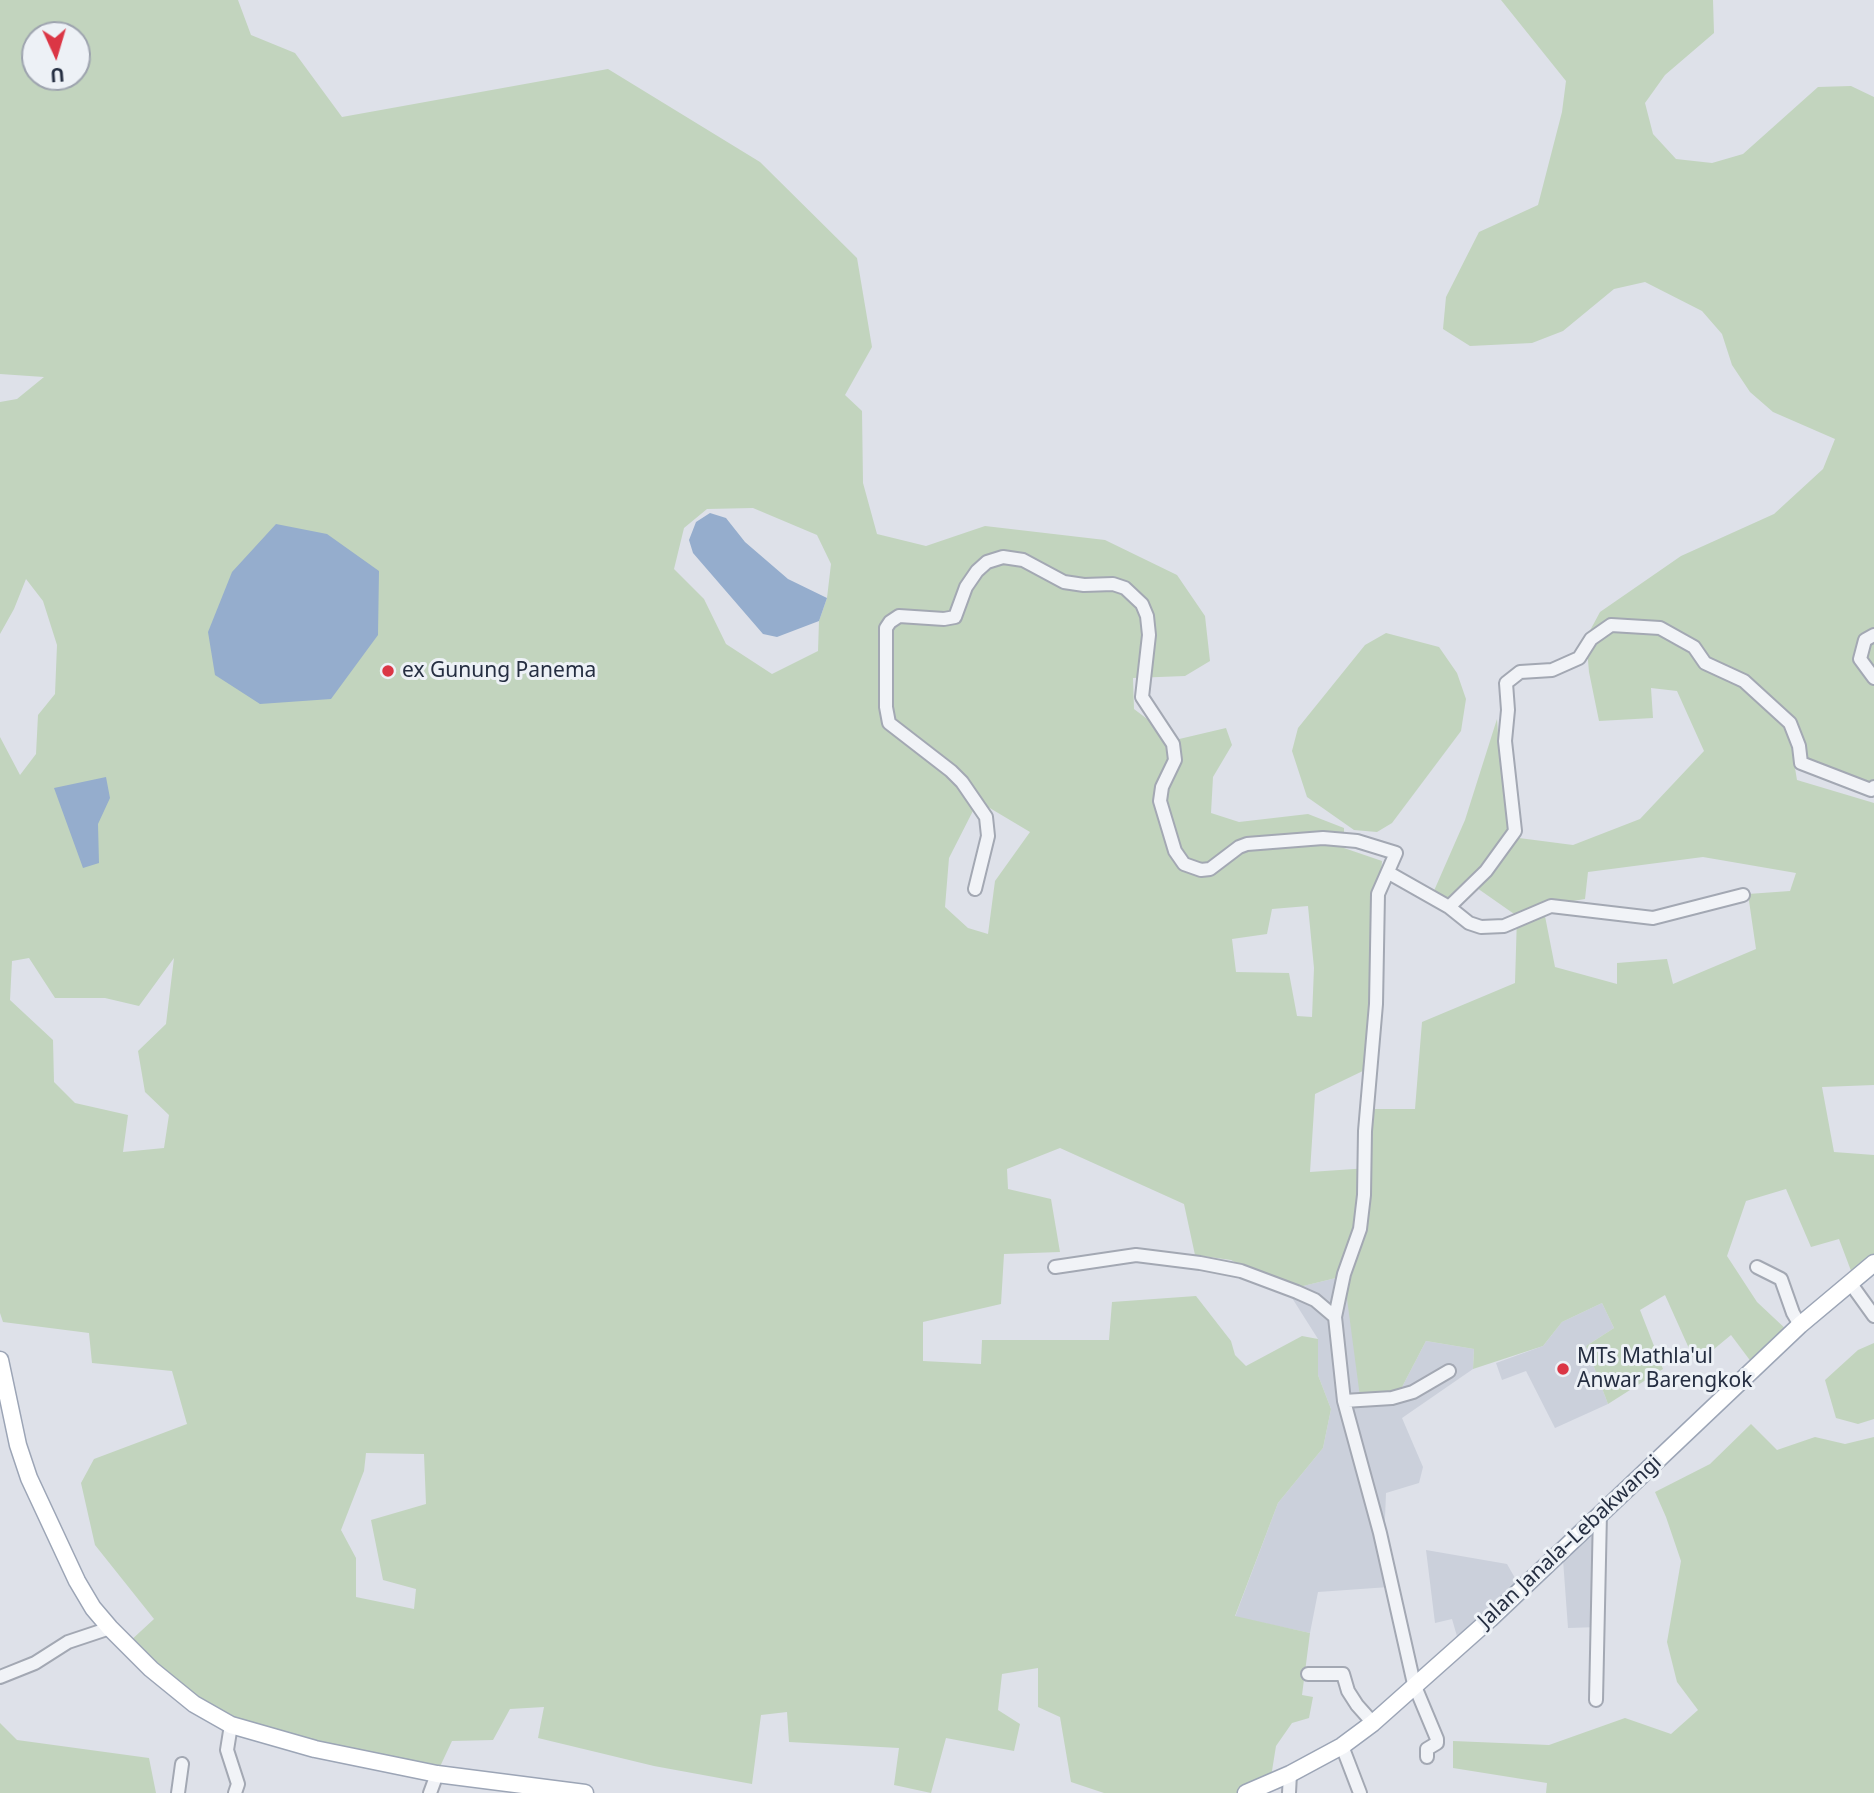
<!DOCTYPE html>
<meta charset="utf-8">
<style>
body{margin:0}
#map{position:relative;width:1874px;height:1793px;overflow:hidden;background:#dee1e9;font-family:"Noto Sans",sans-serif}
canvas{display:block}
.north{position:absolute;left:21px;top:21px;width:70px;height:70px;box-sizing:border-box;background:#edf1f6;border:2px solid #9da3ae;border-radius:50%;rotate:176deg;font-size:19px;font-weight:700;line-height:28px;text-align:center;color:#252e41}
.north::after{content:'';display:block;margin:auto;width:24px;height:32px;background:#db3645;clip-path:polygon(50% 0,100% 100%,50% 72%,0 100%)}
</style>
<div id="map">
<canvas width="1874" height="1793"></canvas>
<div class="north">U</div>
</div>
<script>
const g = document.querySelector('canvas').getContext('2d');
g.lineJoin = 'round';
function fill(path, color) {
  g.fillStyle = color;
  g.fill(path, 'evenodd');
}
function shape(rows) {
  const path = new Path2D();
  for (const r of rows) {
    path.moveTo(r[0], r[1]);
    for (let i = 2; i < r.length; i += 2) path.lineTo(r[i], r[i + 1]);
  }
  return path;
}
function strokePath(path, color, width, dash) {
  g.strokeStyle = color;
  g.lineWidth = width;
  g.lineCap = dash ? 'butt' : 'round';
  g.setLineDash(dash || []);
  g.stroke(path);
}
function write(font, color, halo, rows, align = 'center') {
  g.font = font + ' "Noto Sans",sans-serif';
  g.lineWidth = 6;
  g.setLineDash([]);
  g.textBaseline = 'middle';
  g.strokeStyle = halo;
  g.fillStyle = color;
  for (const [text, x, y, turn = 0] of rows) {
    g.save();
    g.translate(x, y);
    g.rotate((+turn || 0) * Math.PI / 180);
    g.textAlign = isNaN(turn) ? turn : align;
    if (halo) g.strokeText(text, 0, 0);
    g.fillText(text, 0, 0);
    g.restore();
  }
}
fill(shape([
 [1344,1276,1401,1389,1426,1341,1474,1349,1473,1369,1402,1418,1423,1467,1419,1483,1386,1493,1384,1544,1389,1587,1318,1592,1310,1633,1235,1617,1278,1503,1323,1448,1331,1409,1318,1375,1318,1339,1287,1290],
 [1602,1303,1614,1328,1586,1346,1608,1404,1555,1428,1526,1371,1502,1380,1496,1363,1543,1346,1562,1322],
 [1596,1519,1599,1627,1568,1628,1562,1546],
 [1426,1550,1507,1564,1519,1585,1459,1643,1452,1619,1435,1623]
]), '#cbd0db');
fill(shape([
 [0,0,238,0,251,35,295,53,342,117,608,69,760,162,857,258,872,347,845,395,862,411,863,483,877,534,926,546,985,526,1105,540,1177,575,1205,616,1210,661,1185,676,1133,678,1134,709,1175,740,1226,728,1232,745,1213,777,1211,813,1239,822,1308,814,1344,828,1344,848,1382,861,1367,1069,1315,1094,1310,1172,1369,1168,1372,1109,1415,1109,1422,1022,1515,983,1517,916,1467,881,1446,901,1433,893,1465,820,1497,719,1500,762,1519,838,1573,845,1640,819,1704,751,1677,691,1651,688,1653,718,1599,721,1589,672,1586,638,1600,612,1681,556,1774,514,1823,469,1835,439,1773,412,1750,392,1732,365,1722,334,1702,311,1645,282,1614,289,1563,331,1532,343,1470,346,1443,329,1446,297,1479,232,1538,205,1562,112,1566,81,1501,0,1713,0,1714,33,1665,75,1645,103,1653,134,1676,159,1712,163,1743,154,1818,87,1851,86,1874,97,1874,784,1795,768,1797,780,1874,803,1874,1085,1822,1087,1834,1152,1874,1155,1874,1260,1853,1276,1839,1239,1811,1247,1786,1189,1746,1201,1727,1256,1757,1302,1789,1332,1752,1363,1731,1335,1696,1364,1665,1295,1640,1310,1663,1369,1608,1404,1586,1346,1614,1328,1602,1303,1562,1322,1543,1346,1473,1369,1474,1349,1426,1341,1401,1389,1360,1397,1344,1276,1287,1290,1231,1260,1195,1255,1184,1204,1060,1148,1007,1169,1008,1189,1051,1199,1060,1252,1004,1254,1001,1304,923,1322,923,1361,981,1364,982,1340,1109,1340,1112,1302,1196,1296,1231,1341,1235,1355,1246,1366,1302,1336,1318,1339,1318,1375,1331,1409,1323,1448,1278,1503,1235,1616,1310,1633,1302,1695,1313,1697,1309,1718,1292,1723,1276,1746,1271,1777,1240,1793,1104,1793,1071,1782,1060,1717,1038,1707,1038,1668,1002,1674,998,1710,1020,1724,1014,1751,946,1738,931,1793,894,1785,899,1748,789,1742,787,1712,761,1715,752,1784,654,1766,538,1738,544,1707,510,1709,493,1740,452,1741,437,1773,231,1721,175,1685,128,1643,154,1619,95,1545,81,1483,94,1459,187,1424,172,1371,92,1363,89,1333,3,1322,0,1313,0,737,20,775,36,754,38,715,55,694,57,645,43,601,26,579,14,609,0,634,0,402,17,399,44,377,0,374],
 [35,35,77,35,77,77,35,77],
 [753,508,817,535,831,564,827,598,819,621,818,651,772,674,726,644,704,599,674,569,684,528,707,509],
 [978,801,1030,832,995,881,988,934,968,928,945,907,949,858],
 [1703,857,1796,873,1790,891,1748,894,1756,949,1673,984,1667,959,1617,963,1617,984,1555,967,1543,906,1585,899,1588,872],
 [1308,906,1314,968,1312,1017,1297,1016,1289,973,1236,972,1232,939,1267,934,1272,909],
 [29,958,55,998,105,998,139,1006,174,958,166,1024,138,1051,145,1092,169,1115,164,1148,123,1152,128,1115,75,1103,54,1082,53,1040,10,1000,12,961],
 [366,1453,424,1454,426,1504,371,1520,383,1580,416,1589,414,1609,356,1597,356,1558,341,1530,364,1471],
 [1386,633,1439,647,1457,673,1466,699,1461,731,1392,823,1377,832,1354,830,1307,797,1292,751,1298,728,1365,645],
 [1874,1343,1874,1419,1858,1424,1836,1418,1825,1380,1858,1350],
 [1751,1424,1777,1450,1815,1437,1845,1444,1874,1437,1874,1793,1546,1793,1547,1783,1453,1768,1453,1741,1549,1745,1625,1718,1671,1734,1698,1710,1677,1682,1667,1642,1681,1561,1666,1517,1655,1492,1710,1464],
 [0,1723,17,1740,149,1758,156,1793,0,1793]
]), '#c2d4be');
fill(shape([
 [710,513,726,518,745,542,788,579,827,598,819,621,777,637,763,634,693,553,689,540,696,522],
 [276,524,327,534,379,571,378,635,331,699,260,704,215,675,208,632,232,572],
 [106,777,110,798,98,824,99,863,83,868,54,788]
]), '#95adcd');
const minor = shape([
 [1874,635,1865,640,1860,659,1874,678],
 [1389,873,1449,907,1469,923,1481,927,1504,926,1551,906,1653,918,1743,895],
 [975,889,988,836,986,817,962,782,951,771,889,723,886,707,886,628,890,622,899,616,944,619,955,617,966,587,977,571,987,562,1003,557,1023,560,1064,582,1084,585,1113,584,1125,588,1142,604,1147,616,1149,635,1142,697,1173,744,1175,760,1162,787,1160,801,1175,851,1184,864,1201,870,1210,869,1239,847,1247,844,1323,838,1357,841,1396,853,1378,894,1376,1004,1365,1131,1364,1195,1360,1229,1344,1274,1335,1317,1344,1401,1380,1533,1414,1684,1437,1739,1437,1743,1427,1749,1427,1757],
 [1449,907,1486,871,1515,831,1505,741,1508,710,1506,683,1520,672,1552,670,1579,658,1591,639,1611,625,1660,628,1694,647,1705,663,1744,681,1790,723,1799,746,1801,763,1871,790,1874,787],
 [1055,1267,1136,1255,1200,1263,1241,1271,1297,1292,1315,1300,1335,1317],
 [1757,1267,1781,1279,1793,1313,1800,1325],
 [1851,1284,1874,1316],
 [1344,1401,1392,1398,1413,1392,1449,1371],
 [1308,1674,1343,1674,1348,1691,1357,1705,1373,1723],
 [0,1677,35,1663,68,1642,110,1628],
 [1596,1700,1600,1513],
 [231,1725,227,1750,238,1784,235,1793],
 [1342,1746,1360,1793],
 [178,1793,182,1764],
 [430,1793,437,1774],
 [1289,1793,1290,1774]
]);
const major = shape([
 [0,1360,18,1445,29,1478,77,1581,93,1608,110,1628,151,1669,194,1704,231,1725,315,1749,437,1774,585,1793],
 [1246,1793,1290,1774,1342,1746,1373,1723,1490,1619,1800,1325,1874,1263]
]);
strokePath(minor, '#a3a8b3', 16);
strokePath(major, '#9ca5b6', 19);
strokePath(minor, '#f1f3f7', 12);
strokePath(major, '#fff', 16);
for (const [x, y, r, color] of [
 [388,671,7,"#db3645"],
 [1563,1369,7,"#db3645"]
]) {
  const dot = new Path2D();
  dot.arc(x, y, r, 0, 2 * Math.PI);
  g.fillStyle = color;
  g.fill(dot);
  strokePath(dot, '#edf1f6', 2.5);
}
write('21px', '#252e41', '#edf1f6', [
 ["ex Gunung Panema",402,671],
 ["MTs Mathla'ul",1577,1357],
 ["Anwar Barengkok",1577,1381]
], 'left');
write('21px', '#252e41', '#edf1f6', [
 ["Jalan Janala–Lebakwangi",1570,1542,-43]
]);
</script>
